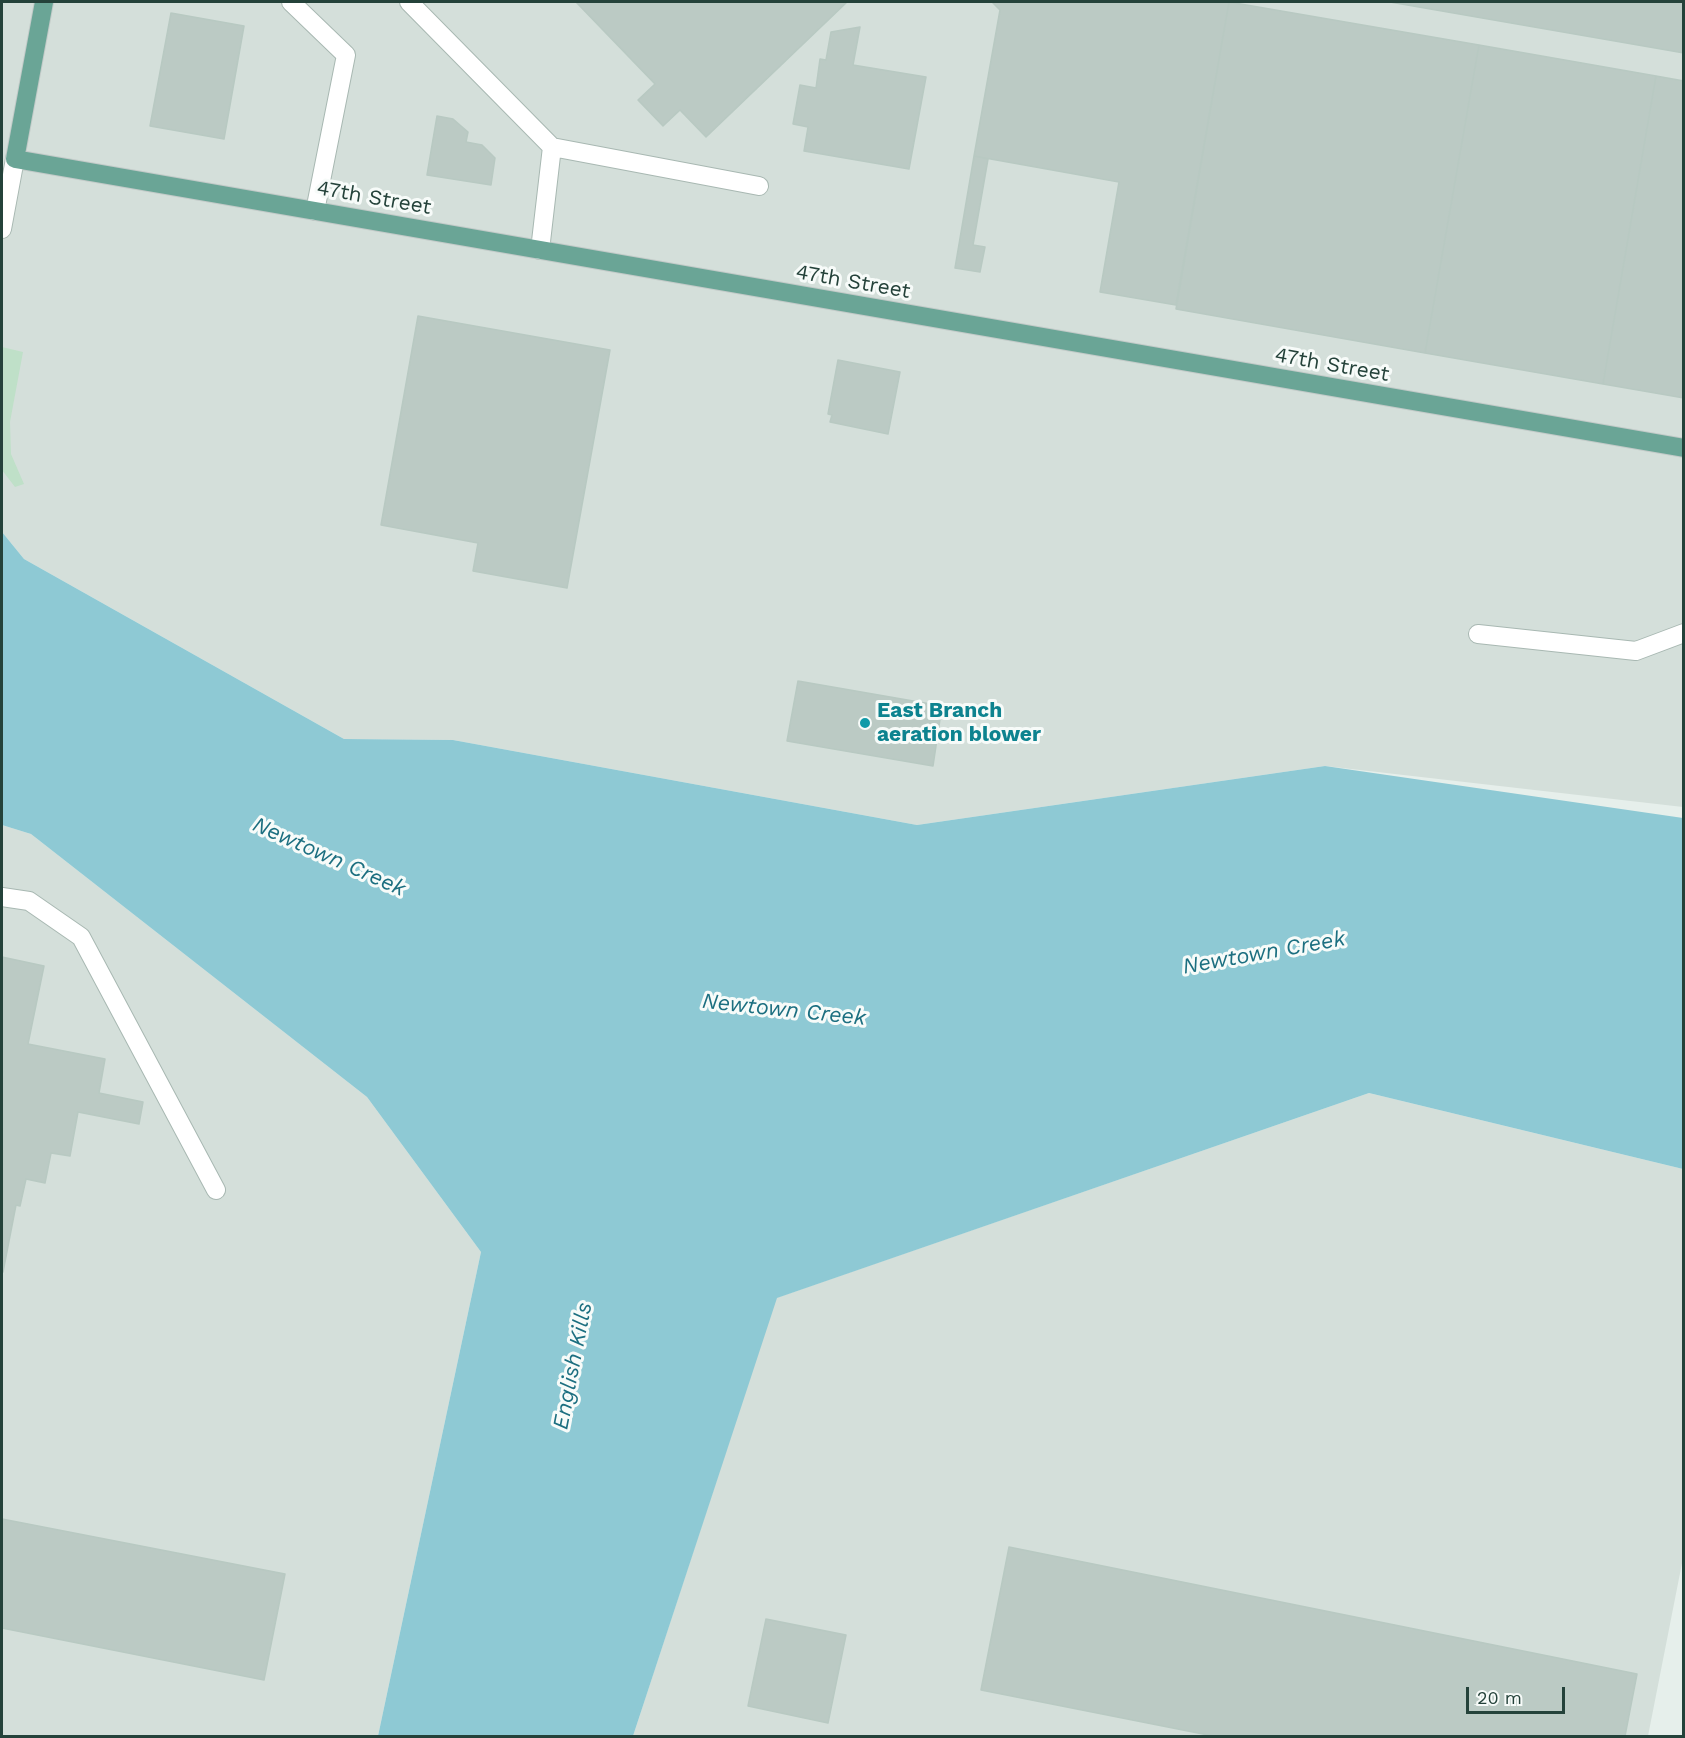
<!DOCTYPE html>
<style>
body{margin:0}
#map{position:relative;width:1685px;height:1738px;overflow:hidden;background:#e6efeb;font-family:"Work Sans",sans-serif}
canvas{display:block}
.frame{position:absolute;inset:0;border:3px solid #24423a;pointer-events:none}
.scale{position:absolute;left:1466px;top:1687px;width:99px;height:27px;box-sizing:border-box;border:3px solid #24423a;border-top:0;padding-left:8px;font-size:18px;line-height:21px;white-space:nowrap;color:#24423a;-webkit-text-stroke:4px #f7fbf9;paint-order:stroke}
</style>
<div id="map">
<canvas width="1685" height="1738"></canvas>
<div class="frame"></div>
<div class="scale">20 m</div>
</div>
<script>
const g = document.querySelector('canvas').getContext('2d');
g.lineJoin = 'round';
function fill(path, color) {
  g.fillStyle = color;
  g.fill(path, 'evenodd');
}
function shape(rows) {
  const path = new Path2D();
  for (const r of rows) {
    path.moveTo(r[0], r[1]);
    for (let i = 2; i < r.length; i += 2) path.lineTo(r[i], r[i + 1]);
  }
  return path;
}
function strokePath(path, color, width, dash) {
  g.strokeStyle = color;
  g.lineWidth = width;
  g.lineCap = dash ? 'butt' : 'round';
  g.setLineDash(dash || []);
  g.stroke(path);
}
function write(font, color, halo, rows, align = 'center') {
  g.font = font + ' "Work Sans",sans-serif';
  g.lineWidth = 6;
  g.setLineDash([]);
  g.textBaseline = 'middle';
  g.strokeStyle = halo;
  g.fillStyle = color;
  for (const [text, x, y, turn = 0] of rows) {
    g.save();
    g.translate(x, y);
    g.rotate((+turn || 0) * Math.PI / 180);
    g.textAlign = isNaN(turn) ? turn : align;
    if (halo) g.strokeText(text, 0, 0);
    g.fillText(text, 0, 0);
    g.restore();
  }
}
fill(shape([
 [2,2,1683,2,1683,807,1325,766,917,825,453,740,344,739,24,559,2,532],
 [2,825,31,834,367,1097,481,1252,378,1736,2,1736],
 [1369,1093,1683,1169,1683,1558,1648,1736,633,1736,776,1298]
]), '#d4dfda');
fill(shape([
 [2,347,23,352,10,422,11,454,24,484,15,487,2,470]
]), '#bfe0c8');
fill(shape([
 [2,532,24,559,344,739,453,740,917,825,1325,766,1683,818,1683,1169,1369,1093,777,1298,633,1736,378,1736,481,1252,367,1097,31,834,2,825]
]), '#8ec9d4');
const building = shape([
 [576,2,847,2,706,137,680,110,663,126,638,100,655,84,576,2],
 [992,2,1229,2,1176,305,1100,292,1119,182,974,156,1000,10,992,2],
 [1229,2,1479,45,1425,353,1176,309,1229,2],
 [1390,2,1684,2,1684,53,1390,2],
 [171,13,244,26,224,139,150,126,171,13],
 [860,27,853,65,926,77,909,169,804,151,808,127,793,124,800,85,816,88,820,59,826,60,831,32,860,27],
 [1479,45,1656,76,1603,384,1425,353,1479,45],
 [1656,76,1684,81,1684,398,1603,384,1656,76],
 [437,116,453,119,468,132,466,142,482,145,495,158,491,185,427,175,437,116],
 [974,156,988,159,973,245,985,247,980,272,955,268,974,156],
 [418,316,610,350,567,588,473,571,478,543,381,525,418,316],
 [838,360,900,372,888,434,830,422,832,415,828,414,838,360],
 [798,681,942,706,933,766,787,741,798,681],
 [2,957,44,966,28,1044,105,1059,99,1093,143,1102,139,1124,78,1112,70,1156,51,1153,45,1183,26,1179,20,1206,16,1205,3,1272,2,957],
 [2,1519,285,1574,264,1680,2,1628,2,1519],
 [1009,1547,1637,1674,1625,1736,1213,1736,981,1690,1009,1547],
 [766,1619,846,1635,828,1723,748,1706,766,1619]
]);
fill(building, '#bbcac4');
strokePath(building, '#b8c9c2', 1.5);
const minor = shape([
 [291,2,346,55,315,211],
 [409,2,552,147,540,250],
 [552,147,759,186],
 [2,229,15,159],
 [1478,634,1636,651,1684,633],
 [2,897,29,901,81,937,216,1190]
]);
const major = shape([
 [44,2,15,159,1684,448]
]);
strokePath(minor, '#a8b8b2', 20);
strokePath(major, '#c2cac8', 20);
strokePath(minor, '#fff', 18);
strokePath(major, '#6aa596', 18);
for (const [x, y, r, color] of [
 [865,723,6,"#0f9aa8"]
]) {
  const dot = new Path2D();
  dot.arc(x, y, r, 0, 2 * Math.PI);
  g.fillStyle = color;
  g.fill(dot);
  strokePath(dot, '#f7fbf9', 2);
}
write('21px', '#24423a', '#f7fbf9', [
 ["47th Street",374,198,10],
 ["47th Street",853,282,10],
 ["47th Street",1332,365,10]
]);
write('bold 21px', '#0d838f', '#f7fbf9', [
 ["East Branch",877,711],
 ["aeration blower",877,735]
], 'left');
write('italic 22px', '#1c6f80', '#f7fbf9', [
 ["Newtown Creek",329,857,24],
 ["Newtown Creek",1264,953,-10],
 ["Newtown Creek",784,1010,6],
 ["English Kills",573,1366,-79]
]);
</script>
